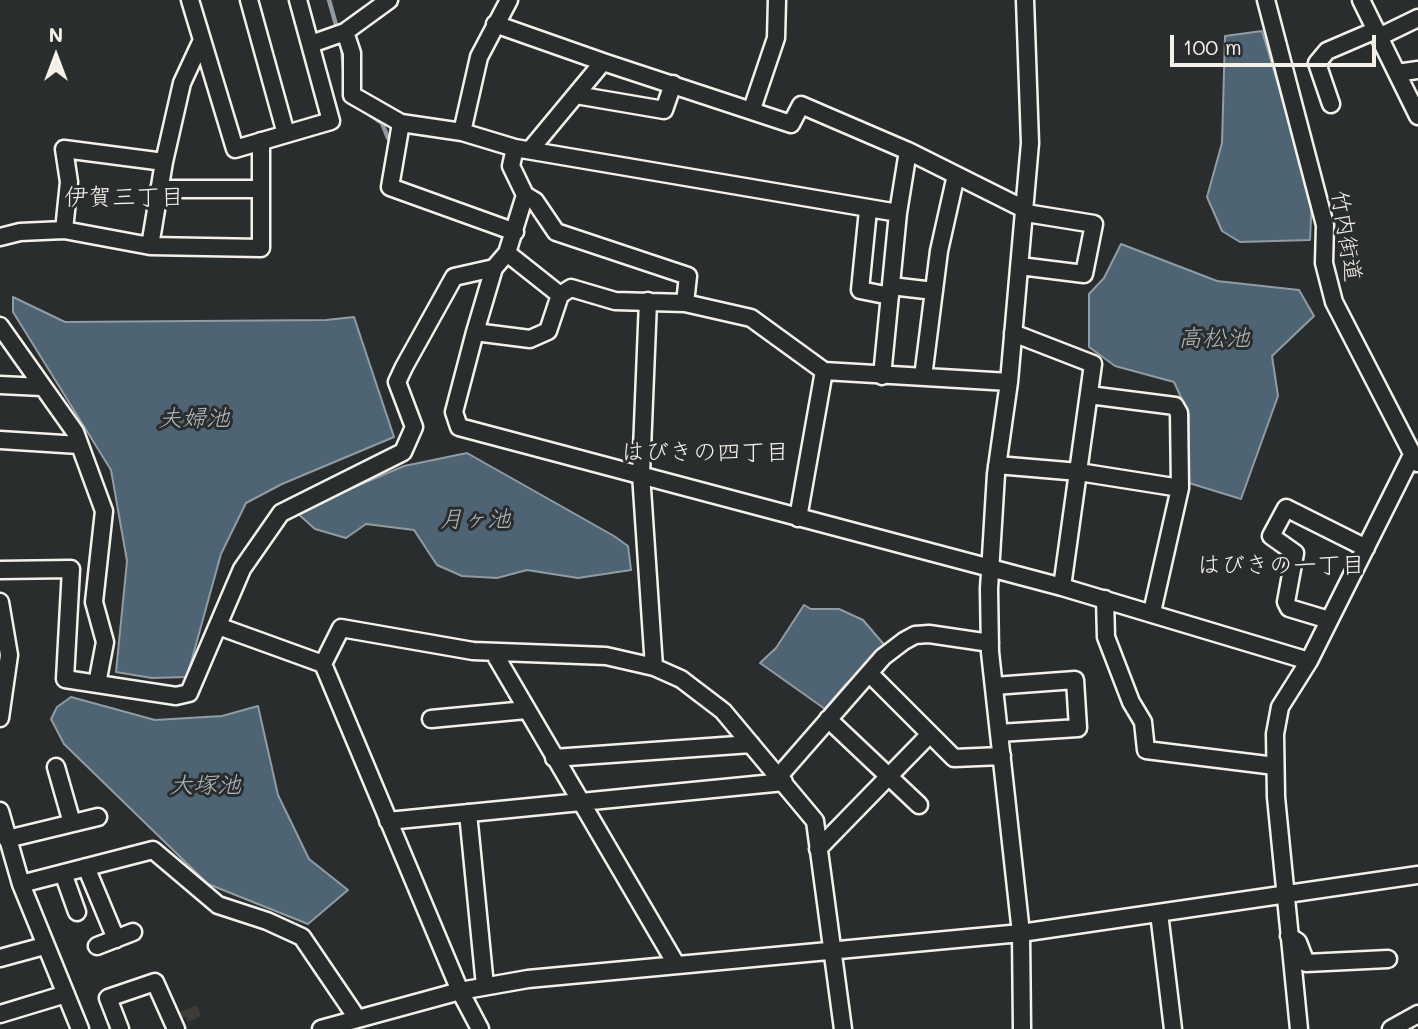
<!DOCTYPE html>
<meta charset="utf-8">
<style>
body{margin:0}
#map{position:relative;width:1418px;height:1029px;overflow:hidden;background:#2a2d2e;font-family:Mali,sans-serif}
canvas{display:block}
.north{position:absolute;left:21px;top:21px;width:70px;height:70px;-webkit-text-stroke:5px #2a2d2e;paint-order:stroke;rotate:0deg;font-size:19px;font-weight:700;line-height:28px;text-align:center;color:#f4f1e8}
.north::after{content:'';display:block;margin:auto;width:24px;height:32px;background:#f4f1e8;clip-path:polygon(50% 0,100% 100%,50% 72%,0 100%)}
.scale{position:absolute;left:1170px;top:35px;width:206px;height:32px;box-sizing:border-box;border:4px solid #f4f1e8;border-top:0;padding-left:9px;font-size:21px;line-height:24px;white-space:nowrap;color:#f4f1e8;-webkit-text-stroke:5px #2a2d2e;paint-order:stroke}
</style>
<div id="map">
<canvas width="1418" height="1029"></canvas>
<div class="north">N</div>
<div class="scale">100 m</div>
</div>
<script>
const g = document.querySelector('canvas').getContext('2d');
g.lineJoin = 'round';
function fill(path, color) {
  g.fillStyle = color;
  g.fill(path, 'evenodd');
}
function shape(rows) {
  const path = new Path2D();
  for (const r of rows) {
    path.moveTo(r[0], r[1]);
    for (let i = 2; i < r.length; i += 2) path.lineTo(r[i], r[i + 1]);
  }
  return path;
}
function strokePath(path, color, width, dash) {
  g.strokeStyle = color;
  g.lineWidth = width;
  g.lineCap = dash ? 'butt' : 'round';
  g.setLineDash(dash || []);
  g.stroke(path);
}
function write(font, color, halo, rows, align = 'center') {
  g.font = font + ' Mali,"Klee One",sans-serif';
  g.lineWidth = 6;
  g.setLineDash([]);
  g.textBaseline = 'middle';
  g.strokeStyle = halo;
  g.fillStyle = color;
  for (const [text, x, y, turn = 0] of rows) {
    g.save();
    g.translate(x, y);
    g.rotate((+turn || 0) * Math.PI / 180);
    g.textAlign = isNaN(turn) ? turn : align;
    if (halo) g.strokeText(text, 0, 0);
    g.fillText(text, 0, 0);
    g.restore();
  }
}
fill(shape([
 [197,1005,201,1016,188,1022,186,1017,180,1019,178,1013]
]), '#3d3c38');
const water = shape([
 [1262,31,1312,198,1310,240,1240,242,1222,231,1207,197,1222,143,1225,36,1262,31],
 [1121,244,1217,281,1299,290,1314,316,1272,356,1278,396,1241,499,1189,483,1189,415,1174,382,1115,366,1089,347,1089,294,1104,278,1121,244],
 [13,297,65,322,326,320,354,317,394,437,282,484,246,503,221,554,187,677,152,678,116,672,127,561,111,470,13,312,13,297],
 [467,453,614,536,628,546,631,570,578,578,527,570,497,578,462,576,437,565,414,530,366,524,346,538,315,529,296,512,404,466,467,453],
 [804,605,811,609,839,609,863,620,887,648,846,684,825,709,760,663,776,648,804,605],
 [71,697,155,720,222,716,258,706,278,795,309,859,348,890,308,924,208,884,64,744,51,719,57,707,71,697]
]);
fill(water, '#4f6473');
strokePath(water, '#919ca2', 2);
strokePath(shape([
 [329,0,338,32],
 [342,47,344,70],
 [361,109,382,123,388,138]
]), '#919ca2', 4.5);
const minor = shape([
 [190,0,235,149,331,121,298,0],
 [249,0,286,134],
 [389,0,345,32,352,53,352,95,401,123,462,132,479,57,509,0],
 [1266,0,1325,225,1324,263,1334,302,1417,463],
 [1361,0,1418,116],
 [495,24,603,62,530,150],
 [1379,37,1418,18],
 [311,44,345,32],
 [603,62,791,124,801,105,908,151],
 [1397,73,1418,70],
 [576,95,664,110,673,84],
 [1331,104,1317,63,1327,51,1376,30],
 [752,109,776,38,777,0],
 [401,123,390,187,515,232],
 [462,132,515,148,898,213],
 [515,148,511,166,525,195,507,253,560,295],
 [159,189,261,189],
 [525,195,535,201,556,232,688,276,685,303],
 [868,210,860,290,890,296],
 [64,230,69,182,64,149,164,162],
 [0,237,20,232,64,230,150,246,164,162,182,83,202,40],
 [150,246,261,248,261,141],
 [507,253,494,268,475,332,454,412,459,427,1062,587,1309,661],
 [1020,266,1084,274,1094,224,1026,213],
 [891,286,934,291],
 [648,301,641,474,654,667],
 [0,326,75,432,104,511,94,602,105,642,97,684],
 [475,332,530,339,548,331,560,295,571,288,615,301,685,303,751,318,824,371,1009,382],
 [1013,333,1093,364,1062,587],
 [882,376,898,213,908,151,1026,210],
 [923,377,939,251,956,175],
 [0,385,42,387],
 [1089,395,1175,406,1179,413,1180,488,1152,612],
 [0,440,79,445],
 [997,465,1079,472,1180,488],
 [798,518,824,371],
 [0,570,71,569,65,679,176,696,189,693,242,569,281,513,403,452,414,427,397,382,404,367,454,277,494,268],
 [1105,599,1106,637,1131,702,1143,722,1146,750,1275,766],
 [0,602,9,655,0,718],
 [1329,620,1289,608,1286,602,1295,553,1271,536,1286,508,1366,548],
 [218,626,323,664,460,991,480,1029],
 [494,653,676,964],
 [323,664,341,628,473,651,606,656,654,667,681,679,723,711,815,821,843,1029],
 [869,673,954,758,1002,756],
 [994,686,1075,680,1078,728,999,733],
 [431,719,526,710],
 [828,719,919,805],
 [554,758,751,744],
 [56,767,72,823],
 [779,776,883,657,904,641,915,635,929,634,990,643],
 [0,811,21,884,80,1029],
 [468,813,485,986],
 [388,821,784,782],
 [7,839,98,817],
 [818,849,930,734],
 [86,867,116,939],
 [63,873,77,912],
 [21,884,153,850,218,905,267,921,302,937,357,1018],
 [1159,913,1173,1029],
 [1289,936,1298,942,1306,963,1388,959],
 [97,946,133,932],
 [0,958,44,946],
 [0,1014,66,994],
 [120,1029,108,998,155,982,176,1029],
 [321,1029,460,991,528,979,1021,933,1418,875],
 [1022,1029,1021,933,990,652,989,589,996,474,1009,382,1030,143,1025,0],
 [1299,1029,1276,797,1275,734,1280,707,1309,661,1412,455],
 [1391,1029,1418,1014]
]);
strokePath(minor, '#f4f1e8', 21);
strokePath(minor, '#2a2d2e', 16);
write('23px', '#f4f1e8', '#2a2d2e', [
 ["竹内街道",1346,236,81]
]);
write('24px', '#f4f1e8', '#2a2d2e', [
 ["伊賀三丁目",124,198],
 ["はびきの四丁目",705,453],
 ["はびきの一丁目",1281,566]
]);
write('italic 24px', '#b2b9b9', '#2a2d2e', [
 ["高松池",1214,339],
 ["夫婦池",194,419],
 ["月ヶ池",475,520],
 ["大塚池",205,786]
]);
</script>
